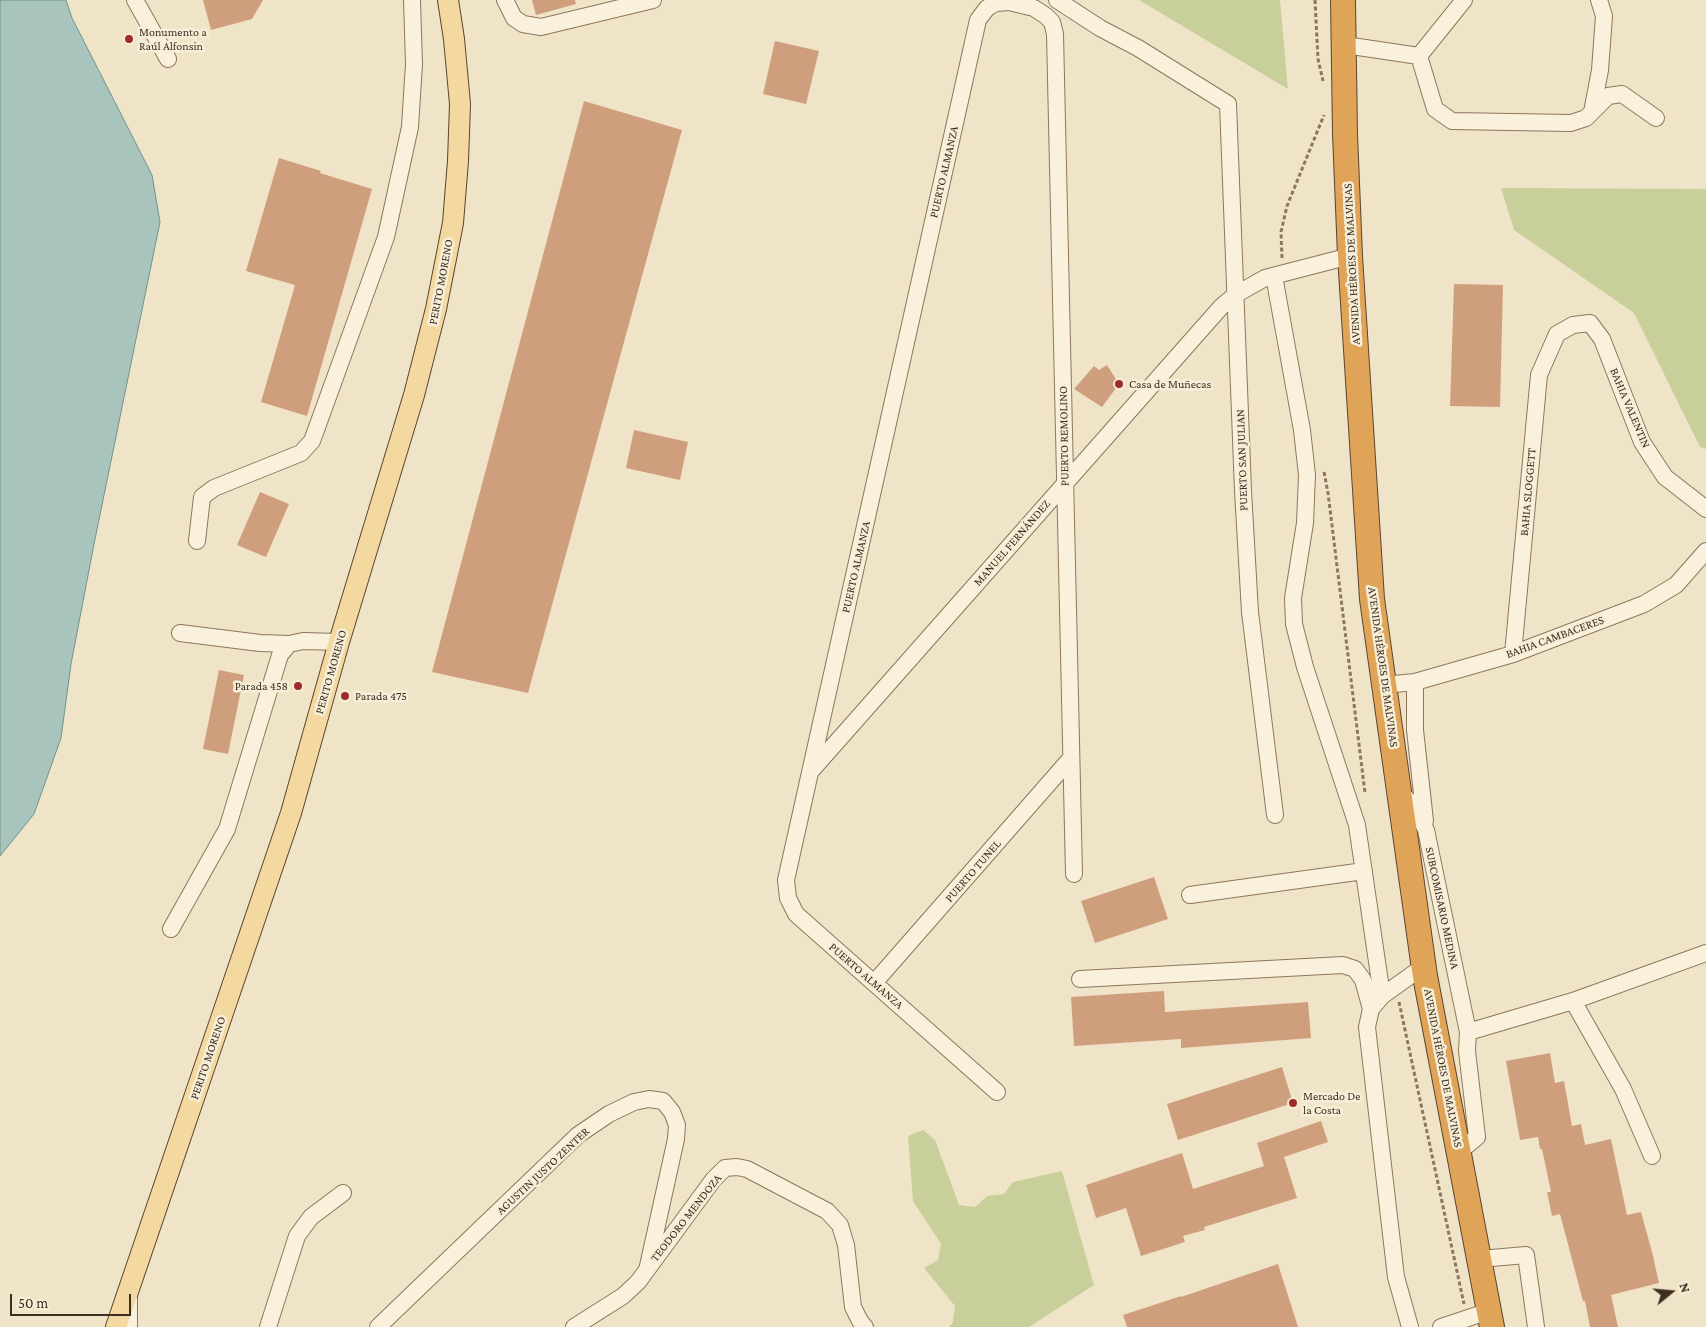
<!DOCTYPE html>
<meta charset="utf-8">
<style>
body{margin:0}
#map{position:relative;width:1706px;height:1327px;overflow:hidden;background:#f0e4c8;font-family:"Crimson Pro",serif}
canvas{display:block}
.north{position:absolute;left:1646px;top:1267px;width:50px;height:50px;-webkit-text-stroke:4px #f7eed8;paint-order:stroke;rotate:73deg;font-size:14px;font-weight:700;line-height:20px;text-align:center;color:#3d2e20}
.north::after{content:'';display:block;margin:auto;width:18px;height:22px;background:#3d2e20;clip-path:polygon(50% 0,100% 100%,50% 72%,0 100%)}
.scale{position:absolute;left:10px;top:1294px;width:121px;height:22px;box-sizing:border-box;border:2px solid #3d2e20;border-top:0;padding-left:6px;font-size:15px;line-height:18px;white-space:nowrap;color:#3d2e20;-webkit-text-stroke:4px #f7eed8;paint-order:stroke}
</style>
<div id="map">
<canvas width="1706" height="1327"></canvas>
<div class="north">N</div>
<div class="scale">50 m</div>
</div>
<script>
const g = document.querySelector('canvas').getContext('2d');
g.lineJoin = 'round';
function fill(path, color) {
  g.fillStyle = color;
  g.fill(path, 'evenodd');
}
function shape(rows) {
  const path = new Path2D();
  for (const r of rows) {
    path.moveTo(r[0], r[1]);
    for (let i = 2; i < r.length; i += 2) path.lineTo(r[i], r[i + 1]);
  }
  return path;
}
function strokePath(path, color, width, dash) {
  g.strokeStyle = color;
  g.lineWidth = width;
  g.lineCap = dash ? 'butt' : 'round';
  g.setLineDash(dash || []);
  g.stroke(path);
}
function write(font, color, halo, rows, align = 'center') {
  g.font = font + ' "Crimson Pro",serif';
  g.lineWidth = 5;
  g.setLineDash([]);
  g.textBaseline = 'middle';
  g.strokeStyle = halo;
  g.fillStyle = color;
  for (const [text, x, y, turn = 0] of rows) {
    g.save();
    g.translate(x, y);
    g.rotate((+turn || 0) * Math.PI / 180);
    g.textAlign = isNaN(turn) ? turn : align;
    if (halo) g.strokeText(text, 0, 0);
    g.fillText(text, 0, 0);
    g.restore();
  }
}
fill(shape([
 [1139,0,1280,0,1288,89,1246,64],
 [1501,188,1706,189,1706,449,1700,447,1634,313,1514,230],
 [923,1130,935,1140,959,1205,975,1207,987,1196,1004,1194,1013,1182,1062,1171,1094,1285,1029,1327,949,1327,953,1322,955,1306,924,1268,938,1260,941,1244,913,1201,908,1136]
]), '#c9cf9b');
const water = shape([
 [0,0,66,0,72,18,152,175,160,222,95,539,71,664,61,738,34,814,0,856,0,0]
]);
fill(water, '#a9c4bc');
strokePath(water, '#6f938a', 1);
fill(shape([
 [203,0,263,0,252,19,211,30],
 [532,0,575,0,576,4,536,15],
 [775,41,819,51,806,104,763,94],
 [584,101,682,130,528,693,432,672],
 [279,158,321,171,320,173,372,189,307,416,261,402,295,285,246,271],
 [1454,284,1503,285,1500,407,1450,406],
 [1107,365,1119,384,1102,407,1074,389,1094,366,1099,370],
 [634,430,688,442,680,480,626,468],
 [260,492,289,504,266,557,237,545],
 [219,670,244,675,228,754,203,749],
 [1154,877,1168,919,1095,943,1081,901],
 [1164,991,1165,1012,1308,1002,1311,1038,1181,1048,1181,1039,1074,1046,1071,997],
 [1550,1053,1555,1083,1564,1081,1572,1126,1581,1124,1585,1145,1611,1139,1627,1215,1641,1212,1652,1252,1659,1283,1611,1295,1618,1327,1590,1327,1585,1301,1583,1301,1560,1214,1552,1216,1547,1192,1551,1192,1542,1149,1540,1149,1538,1137,1520,1140,1506,1061],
 [1282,1067,1293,1103,1178,1140,1167,1104],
 [1321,1121,1328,1142,1284,1157,1297,1198,1204,1227,1205,1230,1183,1236,1185,1242,1141,1256,1126,1208,1096,1218,1086,1185,1182,1153,1193,1189,1264,1166,1257,1143],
 [1278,1264,1298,1327,1127,1327,1123,1315,1181,1296,1181,1297]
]), '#cf9f7d');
const minor = shape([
 [135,0,168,59],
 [505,0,514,18,523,24,541,27,653,0],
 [1057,0,1100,28,1138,48,1228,104,1243,491,1250,612,1275,815],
 [1345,45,1419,56,1464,0],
 [1419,56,1435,109,1452,121,1571,123,1586,118,1608,96,1622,94,1656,118],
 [1592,112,1600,70,1604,16,1599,0],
 [1274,276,1302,430,1307,475,1305,523,1293,598,1294,624,1305,667,1357,825,1382,996],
 [197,541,202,497,214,488,301,453,312,441,386,237,410,127,414,64,412,0],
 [180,633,260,643,289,644],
 [1513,654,1539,375,1557,334,1573,325,1590,323,1602,339,1642,442,1665,477,1706,509],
 [1415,682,1415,730,1425,821],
 [1384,685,1415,682,1513,654,1644,604,1676,585,1706,551],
 [811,771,1221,307,1235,295,1265,278,1350,256],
 [1400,791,1415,808,1426,830,1468,1032],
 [1190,895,1364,871],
 [171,929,227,829,280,655,289,644,303,641,339,642],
 [1080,979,1343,965,1355,969,1363,980,1371,1009],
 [874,983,1071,758],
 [1573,1001,1623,1089,1652,1156],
 [997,1092,796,914,788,898,786,880,978,20,987,8,996,3,1009,2,1034,8,1046,16,1052,22,1055,34,1074,874],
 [1459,1152,1477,1137,1467,1051,1468,1032,1573,1001,1706,953],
 [1480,1259,1526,1255,1536,1327],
 [129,1299,129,1327],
 [268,1327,297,1236,311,1217,343,1193],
 [378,1327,578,1135,609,1114,634,1102,649,1099,663,1101,672,1112,677,1125,676,1139,648,1266],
 [574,1327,623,1296,638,1282,713,1180,725,1168,737,1167,747,1169,827,1211,840,1225,846,1245,853,1307,860,1321,865,1327],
 [1410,1327,1396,1277,1367,1027,1371,1009,1382,996,1424,966],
 [1441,1327,1489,1311]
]);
const major = shape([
 [116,1327,291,813,339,642,414,395,436,309,453,223,458,161,460,104,454,39,448,0]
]);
const highway = shape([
 [1343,0,1345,134,1350,256,1372,599,1425,976,1492,1327]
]);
strokePath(minor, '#8d765c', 18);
strokePath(major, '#5b4430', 22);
strokePath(highway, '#5b4430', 26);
strokePath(shape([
 [1315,0,1318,59,1323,81],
 [1282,258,1281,232,1287,206,1324,115],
 [1324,472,1328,493,1365,793],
 [1399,1002,1464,1304]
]), '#8d765c', 3, [4, 2.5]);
strokePath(minor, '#faf1dc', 16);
strokePath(major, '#f3d9a0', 20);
strokePath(highway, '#e0a458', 24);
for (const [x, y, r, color] of [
 [129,39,5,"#9e2a2b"],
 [1119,384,5,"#9e2a2b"],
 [298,686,5,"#9e2a2b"],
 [345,696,5,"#9e2a2b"],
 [1293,1103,5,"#9e2a2b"]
]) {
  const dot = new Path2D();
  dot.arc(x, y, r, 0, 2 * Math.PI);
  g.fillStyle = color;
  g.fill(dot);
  strokePath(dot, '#f7eed8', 2);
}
write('12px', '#3d2e20', '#f7eed8', [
 ["Monumento a",139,32],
 ["Raúl Alfonsin",139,46],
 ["Casa de Muñecas",1129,384],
 ["Parada 458",288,686,"right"],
 ["Parada 475",355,696],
 ["Mercado De",1303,1096],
 ["la Costa",1303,1110]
], 'left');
write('12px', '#3d2e20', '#f7eed8', [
 ["PUERTO ALMANZA",944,172,-77],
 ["AVENIDA HÉROES DE MALVINAS",1352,264,-93],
 ["PERITO MORENO",441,282,-79],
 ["BAHIA VALENTIN",1630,408,67],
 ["PUERTO REMOLINO",1064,436,-91],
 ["PUERTO SAN JULIAN",1242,460,-92],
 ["BAHIA SLOGGETT",1528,492,-85],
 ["MANUEL FERNÁNDEZ",1012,543,-49],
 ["PUERTO ALMANZA",856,567,-77],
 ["BAHIA CAMBACERES",1555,637,-20],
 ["AVENIDA HÉROES DE MALVINAS",1383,667,82],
 ["PERITO MORENO",331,672,-74],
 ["PUERTO TUNEL",973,871,-49],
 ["SUBCOMISARIO MEDINA",1442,908,78],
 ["PUERTO ALMANZA",866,976,41],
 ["PERITO MORENO",208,1058,-71],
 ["AVENIDA HÉROES DE MALVINAS",1443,1068,79],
 ["AGUSTIN JUSTO ZENTER",543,1171,-43],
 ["TEODORO MENDOZA",686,1218,-52]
]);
</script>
